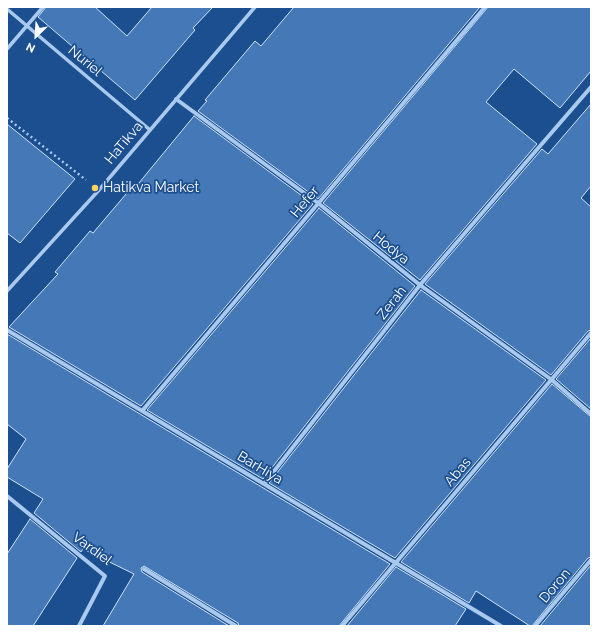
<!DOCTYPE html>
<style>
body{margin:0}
#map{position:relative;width:598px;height:633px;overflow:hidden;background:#1b4f8f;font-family:Raleway,sans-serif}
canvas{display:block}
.frame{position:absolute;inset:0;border:8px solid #fff;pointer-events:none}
.north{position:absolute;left:16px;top:16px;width:40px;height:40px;-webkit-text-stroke:3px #1b4f8f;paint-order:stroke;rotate:205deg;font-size:11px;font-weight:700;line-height:16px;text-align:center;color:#fff}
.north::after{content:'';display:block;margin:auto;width:14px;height:18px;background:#fff;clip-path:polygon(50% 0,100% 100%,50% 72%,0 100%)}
</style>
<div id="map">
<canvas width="598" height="633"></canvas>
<div class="frame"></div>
<div class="north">N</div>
</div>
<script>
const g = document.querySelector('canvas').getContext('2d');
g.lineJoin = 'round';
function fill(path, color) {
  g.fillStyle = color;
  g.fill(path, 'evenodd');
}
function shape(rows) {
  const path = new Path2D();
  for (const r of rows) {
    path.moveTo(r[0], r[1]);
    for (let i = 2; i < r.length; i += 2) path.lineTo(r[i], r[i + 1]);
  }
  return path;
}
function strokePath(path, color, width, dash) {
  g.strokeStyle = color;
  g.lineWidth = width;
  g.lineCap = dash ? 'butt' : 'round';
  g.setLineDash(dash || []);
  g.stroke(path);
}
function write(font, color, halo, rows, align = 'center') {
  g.font = font + ' Raleway,sans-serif';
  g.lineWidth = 3.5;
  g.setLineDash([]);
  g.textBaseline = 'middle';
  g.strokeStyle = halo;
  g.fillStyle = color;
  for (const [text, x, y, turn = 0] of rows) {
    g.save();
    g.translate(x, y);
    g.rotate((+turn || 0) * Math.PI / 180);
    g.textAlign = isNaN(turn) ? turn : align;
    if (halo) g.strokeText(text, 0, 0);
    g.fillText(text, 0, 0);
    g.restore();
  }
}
const building = shape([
 [46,7,95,7,127,36,152,7,213,7,193,28,195,30,135,100,38,17,46,7],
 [294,7,480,7,318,199,198,111,207,101,205,100,255,41,261,46,294,7],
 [488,7,591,7,591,71,560,108,514,69,486,102,537,144,420,280,323,203,488,7],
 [591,104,591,186,581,198,591,207,591,330,588,331,551,375,425,284,542,149,548,154,591,104],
 [194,116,313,204,141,406,9,327,58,274,55,272,90,231,93,233,132,187,134,189,194,116],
 [7,124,75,179,20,243,7,233,7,124],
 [319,208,415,286,263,479,147,410,319,208],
 [421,290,546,380,395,558,269,483,421,290],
 [7,334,140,414,390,564,339,626,239,626,238,623,144,566,141,568,142,572,229,626,103,626,134,574,83,549,81,552,34,513,43,499,7,477,7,469,26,439,7,424,7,334],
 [591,338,591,409,556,379,591,338],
 [552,384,591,417,591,557,588,558,532,626,530,626,476,591,469,603,401,562,552,384],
 [30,519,77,558,33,626,7,626,7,554,30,519],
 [591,565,591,626,540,626,591,565],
 [396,567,466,609,455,626,347,626,396,567]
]);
fill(building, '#4478b7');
strokePath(building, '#cfe3fa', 1);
strokePath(shape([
 [7,118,86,180]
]), '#a9c9ee', 2.5, [2, 3]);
strokePath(shape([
 [7,9,150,130],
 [7,49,43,7],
 [7,291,99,190,255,7]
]), '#a9c9ee', 3.5);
strokePath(shape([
 [176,99,318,203,420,285,552,380,591,414],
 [7,330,501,626],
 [142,411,485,7],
 [264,484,420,285,591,87],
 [7,496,105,576,79,626],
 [144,569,236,626],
 [342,626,591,333],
 [535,626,591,560]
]), '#a9c9ee', 4);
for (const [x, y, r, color] of [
 [95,188,4,"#ffd166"]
]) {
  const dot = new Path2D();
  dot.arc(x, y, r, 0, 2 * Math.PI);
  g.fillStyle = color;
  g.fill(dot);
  strokePath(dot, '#1b4f8f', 1.5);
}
write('14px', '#fff', '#1b4f8f', [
 ["Nuriel",85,61,40],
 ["HaTikva",124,143,-50],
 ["Hefer",305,202,-50],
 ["Hodya",391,248,39],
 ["Zerah",392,303,-52],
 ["BarHiya",260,468,31],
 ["Abas",458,472,-50],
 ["Vardiel",92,549,36],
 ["Doron",555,586,-50]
]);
write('14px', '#fff', '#1b4f8f', [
 ["Hatikva Market",103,188]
], 'left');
</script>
